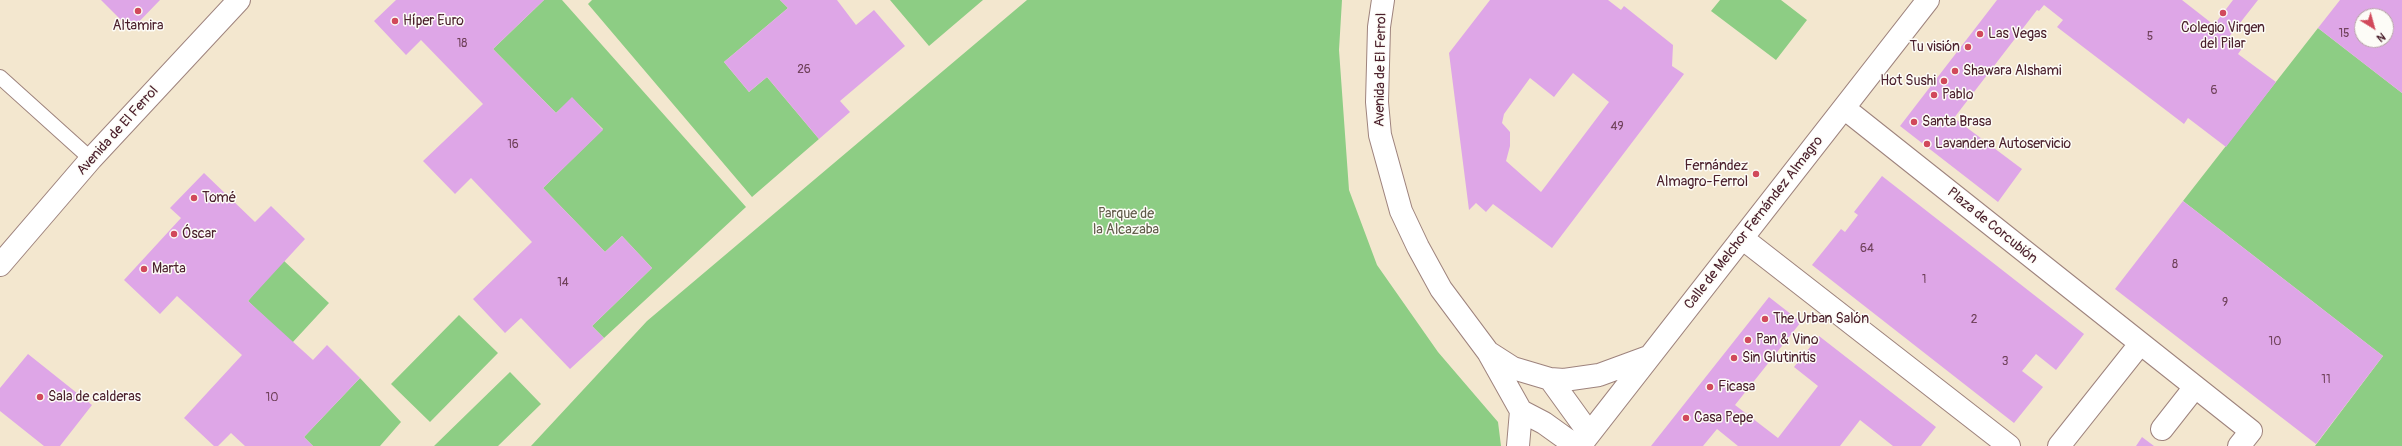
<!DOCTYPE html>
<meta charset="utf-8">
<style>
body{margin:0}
#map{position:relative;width:2402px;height:446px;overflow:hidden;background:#f3e7cf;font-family:Pangolin,sans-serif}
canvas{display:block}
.north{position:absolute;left:2354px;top:8px;width:40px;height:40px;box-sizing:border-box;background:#fdfcf7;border:1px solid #b5a4a5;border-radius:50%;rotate:143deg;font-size:11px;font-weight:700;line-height:16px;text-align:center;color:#4a1f2b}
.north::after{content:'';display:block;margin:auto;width:14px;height:18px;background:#d1495b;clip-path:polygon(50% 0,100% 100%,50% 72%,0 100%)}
</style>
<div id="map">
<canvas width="2402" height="446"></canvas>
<div class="north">N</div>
</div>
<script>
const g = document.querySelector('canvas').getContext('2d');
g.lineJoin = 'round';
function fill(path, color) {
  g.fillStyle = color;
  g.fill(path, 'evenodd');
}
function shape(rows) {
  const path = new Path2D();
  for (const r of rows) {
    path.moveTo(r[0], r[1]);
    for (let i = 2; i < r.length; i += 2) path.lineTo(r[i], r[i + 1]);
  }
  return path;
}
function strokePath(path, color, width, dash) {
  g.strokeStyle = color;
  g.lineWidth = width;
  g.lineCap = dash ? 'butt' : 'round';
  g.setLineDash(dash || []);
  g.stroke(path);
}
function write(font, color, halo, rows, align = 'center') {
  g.font = font + ' Pangolin,sans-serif';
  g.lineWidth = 3;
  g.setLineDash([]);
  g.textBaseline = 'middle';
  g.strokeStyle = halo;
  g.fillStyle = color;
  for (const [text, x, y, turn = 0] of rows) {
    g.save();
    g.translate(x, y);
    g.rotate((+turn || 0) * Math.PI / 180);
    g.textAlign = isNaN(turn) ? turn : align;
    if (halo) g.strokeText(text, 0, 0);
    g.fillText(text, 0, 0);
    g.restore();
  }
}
fill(shape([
 [544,0,562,0,746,207,604,338,592,326,652,268,622,236,605,252,543,188,603,129,572,98,556,113,493,49],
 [592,0,780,0,788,8,724,62,749,92,767,77,819,139,752,197,588,4],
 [890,0,983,0,929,46],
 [1027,0,1342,0,1339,50,1349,190,1377,265,1438,352,1498,422,1501,446,531,446,647,321],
 [1720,0,1781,0,1807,20,1776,60,1711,11],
 [2318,28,2402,93,2402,446,2315,446,2383,356,2183,201],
 [283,260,329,303,292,343,248,301],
 [459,315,498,353,430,422,391,384],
 [510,372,541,404,498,446,434,446],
 [360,378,401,422,380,446,313,446,304,437]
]), '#8dcd84');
fill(shape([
 [101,0,160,0,131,30],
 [396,0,544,0,493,49,556,113,572,97,603,130,543,188,605,252,622,236,652,268,592,326,604,338,570,369,521,318,505,333,473,299,532,242,471,178,455,194,423,161,483,104,421,40,406,55,374,21],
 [780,0,837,0,856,25,874,10,905,46,840,101,850,112,819,139,767,77,749,92,724,62,788,8],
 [1490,0,1608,0,1621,10,1624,6,1673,45,1672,66,1684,74,1552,248,1493,204,1486,212,1476,203,1469,210,1449,53],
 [1573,73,1609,102,1541,192,1506,161,1510,146,1510,132,1502,123,1504,114,1530,78,1554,97],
 [1997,0,2182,0,2214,25,2233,0,2258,0,2229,37,2243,47,2238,54,2276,82,2226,147,2188,118,2184,124,2057,27,2063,20,2044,5,2039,11,2037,10,1954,118,2022,169,1998,202,1900,126],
 [2340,0,2402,0,2402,93,2318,28],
 [2362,16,2386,16,2386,40,2362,40],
 [204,173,255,222,271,206,305,239,248,301,313,360,327,345,360,378,304,437,313,446,245,446,231,433,218,446,214,446,184,418,242,355,177,296,160,314,124,280,181,218,170,208],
 [1882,176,2084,334,2056,370,2036,354,2022,371,2043,387,2014,423,1812,265,1841,229,1845,232,1858,215,1854,212],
 [2183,201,2383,356,2316,444,2115,289],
 [1769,297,1801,322,1735,405,1778,438,1818,386,1794,367,1819,336,1936,427,1921,446,1893,446,1860,420,1840,446,1738,446,1717,429,1703,446,1651,446],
 [28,354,92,405,60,446,44,446,0,411,0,388],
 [2142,437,2154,446,2136,446]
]), '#dea6e7');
const lane = shape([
 [0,77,91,159]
]);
const street = shape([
 [1383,0,1379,27,1377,102,1380,135,1401,211,1418,247,1441,289,1488,352,1521,411,1544,423,1576,446],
 [1844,108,2251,431,2239,446],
 [1742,238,2009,446],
 [0,265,91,159,239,0],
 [1488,352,1513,368,1550,379,1589,433],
 [1550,379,1564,380,1599,375,1648,357],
 [2162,429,2195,387],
 [1518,446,1521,411],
 [1580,446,1928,0],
 [2059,446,2140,344]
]);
strokePath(lane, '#9e837d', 16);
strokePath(street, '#9e837d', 24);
strokePath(lane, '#fff', 14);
strokePath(street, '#fff', 22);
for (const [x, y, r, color] of [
 [138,11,4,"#d1495b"],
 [2223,13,4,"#d1495b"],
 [395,21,4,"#d1495b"],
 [1980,34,4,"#d1495b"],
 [1968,47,4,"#d1495b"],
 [1955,71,4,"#d1495b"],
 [1944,81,4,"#d1495b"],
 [1934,95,4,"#d1495b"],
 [1914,122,4,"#d1495b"],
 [1927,144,4,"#d1495b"],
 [1756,174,4,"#d1495b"],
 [194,198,4,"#d1495b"],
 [174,234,4,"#d1495b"],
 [144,269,4,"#d1495b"],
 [1765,319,4,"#d1495b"],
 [1748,340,4,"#d1495b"],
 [1734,358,4,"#d1495b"],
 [1710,387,4,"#d1495b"],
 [40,397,4,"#d1495b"],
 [1686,418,4,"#d1495b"]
]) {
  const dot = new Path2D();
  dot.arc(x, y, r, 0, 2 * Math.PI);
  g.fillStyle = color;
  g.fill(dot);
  strokePath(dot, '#fdfcf7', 1.5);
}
write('12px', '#6f415a', null, [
 ["15",2344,34],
 ["5",2150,37],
 ["18",462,44],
 ["26",804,70],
 ["6",2214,91],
 ["49",1617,127],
 ["16",513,145],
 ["64",1867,249],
 ["8",2175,265],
 ["1",1924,280],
 ["14",563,283],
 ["9",2225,303],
 ["2",1974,320],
 ["10",2275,342],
 ["3",2005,362],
 ["11",2326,380],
 ["10",272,398]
]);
write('14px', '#4a1f2b', '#fdfcf7', [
 ["Híper Euro",403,21],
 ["Altamira",138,26,"center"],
 ["Colegio Virgen",2223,28,"center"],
 ["del Pilar",2223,44,"center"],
 ["Las Vegas",1988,34],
 ["Tu visión",1960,47,"right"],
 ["Shawara Alshami",1963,71],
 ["Hot Sushi",1936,81,"right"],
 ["Pablo",1942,95],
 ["Santa Brasa",1922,122],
 ["Lavandera Autoservicio",1935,144],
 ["Fernández",1748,166,"right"],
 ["Almagro-Ferrol",1748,182,"right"],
 ["Tomé",202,198],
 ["Óscar",182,234],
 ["Marta",152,269],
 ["The Urban Salón",1773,319],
 ["Pan & Vino",1756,340],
 ["Sin Glutinitis",1742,358],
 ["Ficasa",1718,387],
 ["Sala de calderas",48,397],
 ["Casa Pepe",1694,418]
], 'left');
write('14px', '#4a1f2b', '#fdfcf7', [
 ["Avenida de El Ferrol",1381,70,-89],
 ["Avenida de El Ferrol",118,131,-48],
 ["Calle de Melchor Fernández Almagro",1754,223,-52],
 ["Plaza de Corcubión",1992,226,39]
]);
write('14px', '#615c4a', '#fdfcf7', [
 ["Parque de",1126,214],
 ["la Alcazaba",1126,230]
]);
</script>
